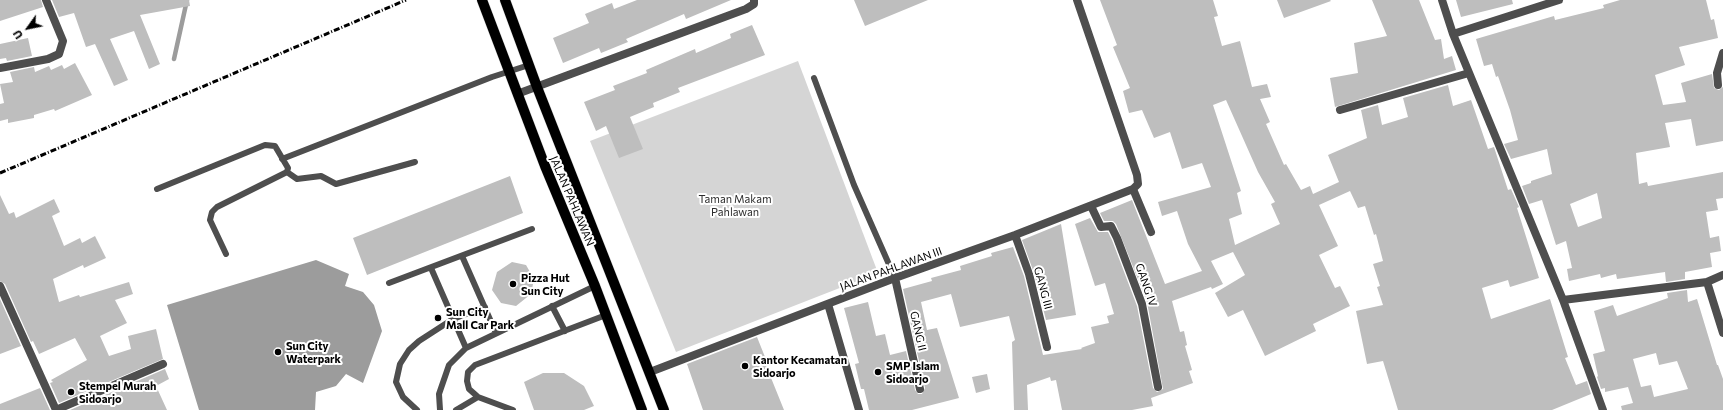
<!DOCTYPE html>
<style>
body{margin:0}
#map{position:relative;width:1723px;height:410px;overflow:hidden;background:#fff;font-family:Commissioner,sans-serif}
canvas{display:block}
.north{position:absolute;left:8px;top:8px;width:40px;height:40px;-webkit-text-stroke:3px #fff;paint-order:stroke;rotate:237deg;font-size:11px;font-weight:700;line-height:16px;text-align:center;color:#000}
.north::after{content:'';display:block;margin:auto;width:14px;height:18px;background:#000;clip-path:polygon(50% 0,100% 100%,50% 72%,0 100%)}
</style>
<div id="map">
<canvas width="1723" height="410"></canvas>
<div class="north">U</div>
</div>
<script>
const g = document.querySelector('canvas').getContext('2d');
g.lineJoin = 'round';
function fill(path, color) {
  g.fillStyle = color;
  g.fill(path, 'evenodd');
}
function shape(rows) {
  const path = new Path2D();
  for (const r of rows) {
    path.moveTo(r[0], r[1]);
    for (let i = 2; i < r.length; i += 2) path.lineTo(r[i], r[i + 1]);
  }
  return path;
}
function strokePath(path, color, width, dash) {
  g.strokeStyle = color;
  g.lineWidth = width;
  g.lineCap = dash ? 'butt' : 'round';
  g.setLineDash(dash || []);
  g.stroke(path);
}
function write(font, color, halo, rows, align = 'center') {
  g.font = font + ' Commissioner,sans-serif';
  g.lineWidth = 4;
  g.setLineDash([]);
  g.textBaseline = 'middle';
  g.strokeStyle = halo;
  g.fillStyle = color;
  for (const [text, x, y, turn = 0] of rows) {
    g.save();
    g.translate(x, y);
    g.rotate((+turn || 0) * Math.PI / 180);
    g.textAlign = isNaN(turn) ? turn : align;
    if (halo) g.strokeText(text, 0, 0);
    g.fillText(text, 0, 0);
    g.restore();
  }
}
fill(shape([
 [798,61,878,273,676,352,590,141]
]), '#d5d5d5');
fill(shape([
 [316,260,349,274,345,286,363,292,374,305,382,331,363,383,346,374,336,386,316,392,315,410,199,410,167,305]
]), '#9c9c9c');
strokePath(shape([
 [174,59,187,0]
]), '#9c9c9c', 4.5);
fill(shape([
 [0,0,41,0,43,7,0,21],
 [52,0,189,0,190,6,140,15,160,64,149,69,134,31,110,39,128,80,114,86,95,44,86,47,74,13,59,17],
 [637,0,731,0,686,19,684,14,626,39,628,42,601,53,599,48,563,63,553,38,589,23,585,14,612,3,614,9],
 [854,0,928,0,865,26],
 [1100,0,1213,0,1218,16,1214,17,1222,46,1240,41,1252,87,1267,84,1271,97,1260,99,1270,122,1266,124,1284,165,1286,164,1301,190,1310,186,1313,194,1339,182,1328,155,1367,138,1361,110,1378,105,1382,125,1408,117,1403,98,1448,85,1453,106,1471,100,1488,149,1494,147,1508,190,1511,189,1519,207,1517,208,1539,278,1510,287,1508,280,1482,288,1491,319,1550,299,1568,357,1565,358,1576,385,1587,381,1591,394,1552,410,1398,410,1383,361,1367,364,1356,311,1383,305,1377,287,1380,286,1373,264,1383,261,1376,234,1374,235,1365,206,1358,208,1350,191,1319,205,1338,246,1319,255,1335,288,1340,286,1350,306,1313,324,1316,331,1265,356,1243,310,1228,317,1215,293,1245,275,1233,252,1211,261,1223,284,1212,289,1211,287,1172,301,1180,332,1184,331,1187,345,1185,346,1192,370,1189,371,1193,383,1151,398,1153,406,1132,410,1062,410,1056,380,1051,381,1050,377,1027,385,1028,410,1014,410,1012,342,1015,340,1009,316,960,327,951,294,921,302,927,330,937,328,959,398,912,410,869,410,864,389,861,389,855,364,859,363,844,308,868,302,876,336,885,334,890,355,906,351,915,390,918,394,922,394,925,388,903,289,932,281,931,278,961,270,960,266,992,256,991,253,1013,247,1024,276,1043,355,1082,349,1081,348,1095,343,1091,327,1109,323,1107,316,1114,314,1105,283,1095,286,1075,224,1090,218,1098,232,1108,232,1112,240,1137,306,1153,388,1157,392,1163,389,1147,302,1116,224,1113,221,1104,221,1100,213,1132,200,1165,284,1202,271,1188,244,1177,211,1162,216,1158,202,1211,187,1202,163,1182,169,1170,132,1154,138,1142,110,1129,113,1123,91,1130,88,1113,47,1117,45],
 [1226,100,1258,172,1275,202,1271,204,1280,224,1235,245,1229,219,1242,214,1237,193,1241,191,1213,105],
 [1277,0,1330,0,1331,1,1284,18],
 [1372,0,1419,0,1435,40,1441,39,1444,59,1452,56,1456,70,1335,107,1330,78,1358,73,1354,43,1387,36],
 [1456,0,1512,0,1513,4,1461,17],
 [1620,0,1706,0,1711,20,1714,19,1718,38,1679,47,1685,65,1655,75,1663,105,1686,102,1681,83,1712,74,1714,88,1719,90,1723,87,1723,141,1696,146,1691,119,1665,123,1670,147,1636,153,1639,184,1647,182,1648,186,1723,172,1723,198,1716,199,1718,210,1706,212,1710,238,1719,236,1721,251,1710,253,1712,267,1685,272,1685,279,1666,282,1665,272,1617,279,1616,274,1601,278,1600,274,1569,281,1567,269,1572,268,1566,241,1556,245,1542,200,1529,204,1522,186,1531,183,1531,181,1552,174,1547,149,1511,159,1504,144,1518,140,1510,110,1498,76,1496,77,1492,64,1484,66,1476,39,1554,16,1555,20,1604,8,1603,5],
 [1597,193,1602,218,1578,227,1570,204],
 [752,25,765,55,678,88,680,92,653,103,654,107,630,117,643,149,619,158,606,126,596,131,584,102,615,90,613,86,647,73,646,70,695,49,696,53,731,38,730,34],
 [28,38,32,56,7,61,6,58,0,59,0,44],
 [75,63,92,95,55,111,54,109,34,115,34,118,8,123,8,119,0,121,0,104,4,103,0,84,13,82,10,72,34,67,35,72,49,66,51,70,62,65,64,69],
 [510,176,523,213,367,275,353,238],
 [0,195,9,214,14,212,16,218,54,199,60,212,52,216,64,246,80,238,82,243,95,236,106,258,84,268,83,265,53,279,59,302,79,295,80,297,129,282,133,294,115,300,127,323,100,336,109,356,131,349,128,336,156,329,163,359,59,403,50,383,53,382,51,380,87,360,75,338,39,354,33,341,31,342,5,284,0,281],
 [1061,224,1076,315,1046,320,1034,273,1022,240],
 [512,262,526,265,534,279,531,294,516,306,501,303,492,290,497,272],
 [1687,290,1688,302,1697,299,1717,365,1718,365,1723,379,1723,410,1622,410,1621,406,1633,403,1628,387,1605,392,1605,388,1601,389,1597,377,1598,376,1593,354,1605,351,1594,311,1613,305,1617,316,1668,298,1667,293],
 [1656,353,1659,365,1677,361,1688,389,1654,397,1651,385,1641,387,1633,359],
 [0,299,21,346,0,354],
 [757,337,765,357,763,358,784,410,703,410,687,364],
 [165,369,169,379,156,386,167,410,70,410],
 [543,373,564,373,584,386,594,406,584,410,534,410,524,382],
 [987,374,990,389,976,393,972,377],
 [40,388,50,410,0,410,0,404]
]), '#bebebe');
const primary = shape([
 [482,0,545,166,595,286,642,410],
 [505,0,537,87,664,410]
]);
strokePath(primary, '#dbdbdb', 11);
strokePath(shape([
 [814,78,854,185,895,278],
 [282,159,492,77,529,65],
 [287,172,297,179,321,176,336,184,415,162],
 [157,189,265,145,275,146,288,168,287,172,217,207,212,212,210,220,226,254],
 [462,256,496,333],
 [431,268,466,348],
 [389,283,532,229],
 [552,306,565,331],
 [417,410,403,397,396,382,400,364,409,350,419,341,453,319,485,307],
 [440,410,439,394,449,365,466,348,595,286],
 [456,410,478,397],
 [513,410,478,397,469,389,467,381,468,372,475,365,606,315]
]), '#4e4e4e', 6);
strokePath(shape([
 [1442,0,1453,34,1563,300,1603,410],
 [1453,34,1559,0],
 [0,68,48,59,59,54,63,41,46,0],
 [1718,85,1717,73,1723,53],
 [517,94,746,9,754,4,754,0],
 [1340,110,1469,73],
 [1133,189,1151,232],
 [1091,206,1101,227,1111,226,1117,238,1142,304,1158,387],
 [1015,235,1029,274,1047,347],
 [895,278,920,389],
 [1707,282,1723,333],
 [0,286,56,410,163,364],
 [1563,300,1707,282,1723,275],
 [828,304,859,410],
 [650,372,895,278,1015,235,1133,189,1138,184,1137,175,1077,0]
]), '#4e4e4e', 8);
strokePath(primary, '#000', 10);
strokePath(shape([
 [0,173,406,0]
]), '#000', 3, [6, 2, 1, 2]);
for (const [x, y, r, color] of [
 [513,284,4,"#000"],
 [438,318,4,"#000"],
 [278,352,4,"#000"],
 [745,366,4,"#000"],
 [878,372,4,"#000"],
 [71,392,4,"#000"]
]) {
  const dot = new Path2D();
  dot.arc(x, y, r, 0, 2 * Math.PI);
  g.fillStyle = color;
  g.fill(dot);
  strokePath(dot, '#fff', 1.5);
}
write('11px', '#2c2c2c', '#fff', [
 ["Taman Makam",735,199],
 ["Pahlawan",735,212]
]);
write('11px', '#000', '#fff', [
 ["JALAN PAHLAWAN",572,201,67],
 ["JALAN PAHLAWAN III",891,269,-20],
 ["GANG IV",1146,285,71],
 ["GANG III",1043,288,75],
 ["GANG II",918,331,77]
]);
write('bold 11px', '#000', '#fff', [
 ["Pizza Hut",521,278],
 ["Sun City",521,291],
 ["Sun City",446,312],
 ["Mall Car Park",446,325],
 ["Sun City",286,346],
 ["Waterpark",286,359],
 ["Kantor Kecamatan",753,360],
 ["Sidoarjo",753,373],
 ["SMP Islam",886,366],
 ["Sidoarjo",886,379],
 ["Stempel Murah",79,386],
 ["Sidoarjo",79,399]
], 'left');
</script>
